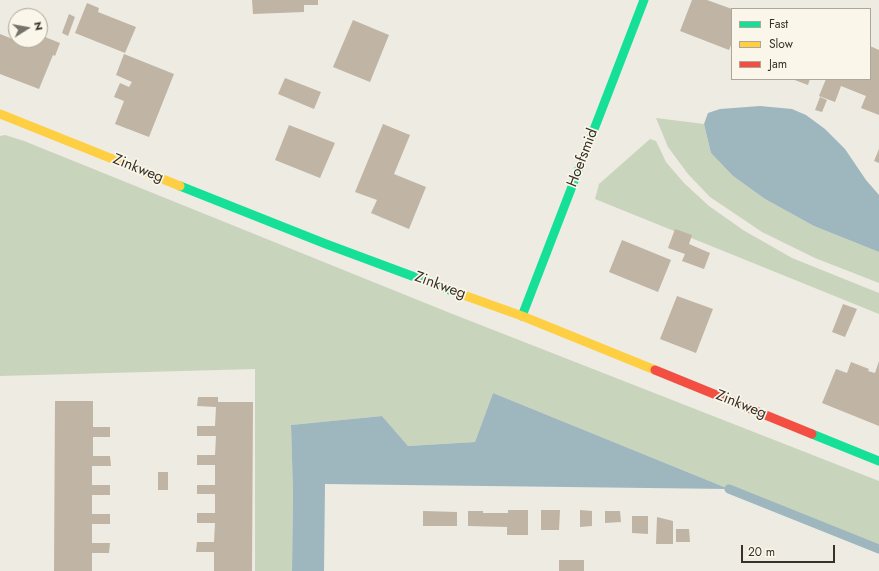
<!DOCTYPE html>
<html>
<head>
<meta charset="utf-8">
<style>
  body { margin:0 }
  #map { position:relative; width:879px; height:571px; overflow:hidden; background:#edebe2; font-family:Jost,sans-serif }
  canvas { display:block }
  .legend { position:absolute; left:731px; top:8px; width:140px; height:72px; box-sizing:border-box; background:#faf6e9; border:1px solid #aca79c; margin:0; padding:5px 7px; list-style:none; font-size:12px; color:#373129 }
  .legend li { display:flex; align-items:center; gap:8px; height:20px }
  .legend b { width:20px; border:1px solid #aca79c }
  .north { position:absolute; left:8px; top:8px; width:40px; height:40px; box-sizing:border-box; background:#faf6e9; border:1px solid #aca79c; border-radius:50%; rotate:79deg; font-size:11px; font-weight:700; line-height:16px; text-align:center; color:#373129 }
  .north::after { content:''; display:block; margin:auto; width:14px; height:18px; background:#77726a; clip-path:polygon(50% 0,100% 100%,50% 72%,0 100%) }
  .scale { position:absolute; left:741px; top:545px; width:94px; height:18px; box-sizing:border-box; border:2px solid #373129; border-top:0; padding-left:5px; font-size:12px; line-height:14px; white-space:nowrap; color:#373129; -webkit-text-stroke:3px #faf6e9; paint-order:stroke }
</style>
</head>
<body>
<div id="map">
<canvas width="879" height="571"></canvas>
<ul class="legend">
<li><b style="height:5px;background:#16e098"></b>Fast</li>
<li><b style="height:5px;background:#ffcf43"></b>Slow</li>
<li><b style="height:5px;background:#f24e42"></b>Jam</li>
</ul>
<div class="north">N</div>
<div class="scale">20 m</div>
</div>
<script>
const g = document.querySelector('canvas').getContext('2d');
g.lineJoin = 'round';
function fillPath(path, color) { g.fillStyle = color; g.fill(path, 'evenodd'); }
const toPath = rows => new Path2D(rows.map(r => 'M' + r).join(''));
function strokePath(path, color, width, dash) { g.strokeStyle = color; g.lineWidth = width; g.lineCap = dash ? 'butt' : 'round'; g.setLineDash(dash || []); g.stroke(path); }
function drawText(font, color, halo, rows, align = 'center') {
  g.font = font + ' Jost,sans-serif'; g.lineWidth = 3.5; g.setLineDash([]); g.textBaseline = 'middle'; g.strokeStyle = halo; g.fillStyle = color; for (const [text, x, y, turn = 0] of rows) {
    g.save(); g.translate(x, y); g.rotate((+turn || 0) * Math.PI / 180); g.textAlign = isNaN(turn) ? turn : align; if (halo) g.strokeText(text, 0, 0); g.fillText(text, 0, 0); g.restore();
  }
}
const green = toPath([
  [656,118,704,124,711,153,733,176,765,199,814,226,879,252,879,283,815,258,762,232,710,197,688,174,668,147],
  [5,135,24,141,450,313,879,481,879,550,493,393,475,442,408,446,382,416,291,425,293,493,292,571,255,571,255,369,0,376,0,136],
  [650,139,656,141,666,162,684,183,709,206,743,230,792,258,879,293,879,314,595,199,599,184]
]);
const water = toPath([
  [760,106,792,109,806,115,825,129,845,149,866,180,879,195,879,252,814,226,765,199,733,176,711,153,704,124,708,113,720,109],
  [493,393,729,489,325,484,324,571,292,571,293,493,291,425,382,416,408,446,475,442]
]);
const stream = toPath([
  [729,489,879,549]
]);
const building = toPath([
  [252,0,318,0,318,5,304,5,304,12,253,14],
  [692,0,707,0,732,9,732,43,729,50,680,31],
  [87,3,99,8,98,12,136,27,125,53,75,33],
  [69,14,75,17,68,36,62,33],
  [353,20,389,35,370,82,333,67],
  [0,34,25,44,27,40,40,40,40,35,60,43,55,56,53,55,39,89,0,74],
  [870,46,879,50,879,115,861,108,866,96,841,86,835,102,819,96,826,79,870,79],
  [124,54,174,74,149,137,115,124,124,101,114,97,120,83,129,87,132,82,116,75],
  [285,78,321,92,314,109,278,94],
  [792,79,810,79,808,85],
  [820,97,827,100,822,112,815,110],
  [383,124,410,135,394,174,426,187,409,229,371,213,377,200,355,192],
  [289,125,335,143,320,178,275,160],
  [879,149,879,163,874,161],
  [675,229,692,235,689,244,710,253,704,269,682,261,685,254,668,248],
  [622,240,671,260,658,292,609,272],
  [677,296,713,309,696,353,660,339],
  [843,304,857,309,845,337,832,332],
  [879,361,879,426,822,403,836,369,847,373,851,362,869,369,868,371,875,373],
  [198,397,218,397,218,402,253,402,252,571,214,571,214,552,196,552,197,542,214,542,215,523,197,523,197,513,215,513,215,494,197,494,197,485,215,485,215,465,197,465,197,455,215,455,216,436,197,436,197,426,215,426,216,407,197,406],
  [55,401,93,401,93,427,110,427,110,437,93,437,93,456,110,456,111,466,92,466,92,485,110,485,110,495,92,495,92,514,110,514,110,524,92,524,92,543,110,543,109,553,92,553,92,571,54,571],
  [158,472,168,472,168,490,158,490],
  [508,510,528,510,528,535,507,535,507,527,468,526,468,511,483,511,483,513,508,513],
  [541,510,560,510,559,530,541,530],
  [580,510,592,511,592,526,580,527],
  [423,511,457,512,457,526,423,526],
  [605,511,620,511,621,522,605,523],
  [632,516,648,516,648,534,632,533],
  [657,517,673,521,673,544,656,544],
  [676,529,689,529,690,542,676,542],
  [559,560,584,560,584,571,559,571]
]);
const fast = toPath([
  [180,186,326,244,455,292],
  [522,316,644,0],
  [812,434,879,461]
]);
const slow = toPath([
  [0,114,180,186],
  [455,292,522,316,655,370]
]);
const jam = toPath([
  [655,370,812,434]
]);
const streetNames = [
  ["Hoefsmid",583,158,-69],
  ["Zinkweg",138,169,22],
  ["Zinkweg",440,286,20],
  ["Zinkweg",741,405,22]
];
fillPath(green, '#c9d4bc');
fillPath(water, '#9eb6be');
strokePath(stream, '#9eb6be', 9);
fillPath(building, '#c0b4a4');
strokePath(fast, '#16e098', 9);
strokePath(slow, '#ffcf43', 9);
strokePath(jam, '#f24e42', 9);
drawText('15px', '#373129', '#faf6e9', streetNames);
</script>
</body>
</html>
